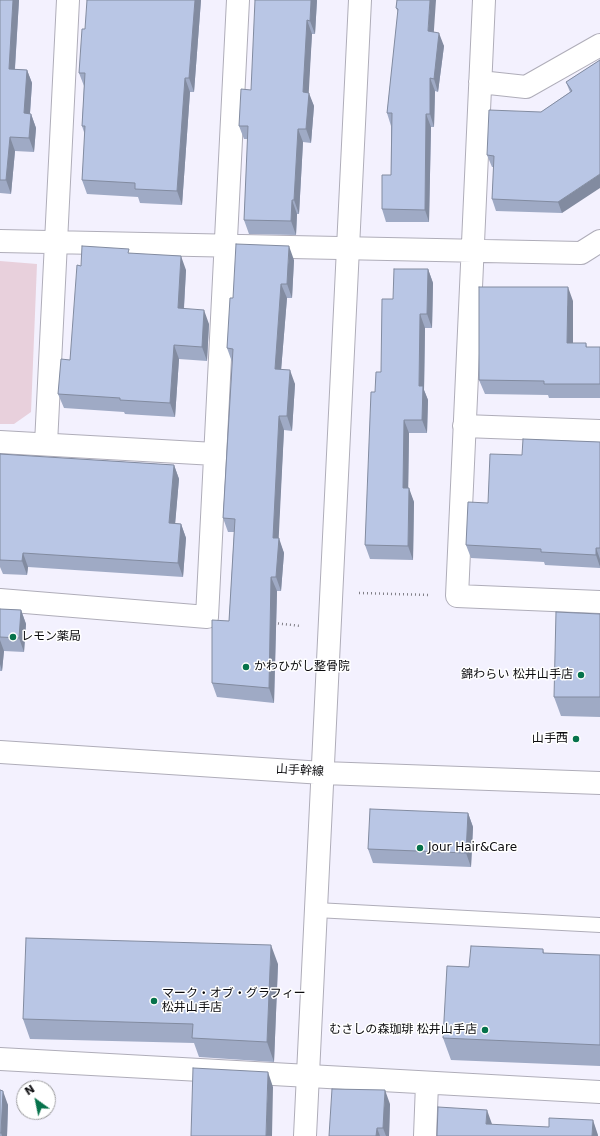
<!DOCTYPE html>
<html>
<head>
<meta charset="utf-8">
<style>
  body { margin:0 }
  #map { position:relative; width:600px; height:1136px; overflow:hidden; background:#f3f1fe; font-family:"DejaVu Sans",sans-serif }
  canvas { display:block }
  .north { position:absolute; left:16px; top:1080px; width:40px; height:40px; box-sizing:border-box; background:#fff; border:1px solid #9d9d9f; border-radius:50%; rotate:327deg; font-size:11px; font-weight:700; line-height:16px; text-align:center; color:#0b0b0e }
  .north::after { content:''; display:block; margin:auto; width:14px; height:18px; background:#06724b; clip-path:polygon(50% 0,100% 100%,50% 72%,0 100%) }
</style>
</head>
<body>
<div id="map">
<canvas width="600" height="1136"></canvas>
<div class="north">N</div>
</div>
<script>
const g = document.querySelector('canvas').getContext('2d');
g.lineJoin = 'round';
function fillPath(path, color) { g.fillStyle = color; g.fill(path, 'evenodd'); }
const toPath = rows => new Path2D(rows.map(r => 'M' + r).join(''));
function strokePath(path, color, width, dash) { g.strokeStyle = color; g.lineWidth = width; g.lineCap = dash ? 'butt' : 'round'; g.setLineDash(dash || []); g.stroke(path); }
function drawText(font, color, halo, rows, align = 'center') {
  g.font = font + ' "DejaVu Sans","Noto Sans JP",sans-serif'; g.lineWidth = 3; g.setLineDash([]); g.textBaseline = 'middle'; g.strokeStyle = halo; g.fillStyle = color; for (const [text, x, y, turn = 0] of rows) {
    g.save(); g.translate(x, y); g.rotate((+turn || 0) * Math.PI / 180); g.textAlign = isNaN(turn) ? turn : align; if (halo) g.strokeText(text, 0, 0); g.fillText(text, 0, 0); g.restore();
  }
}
const green = toPath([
  [0,261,37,264,31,412,14,424,0,424]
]);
const path = toPath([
  [359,593,430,595],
  [274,623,301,626]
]);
const lane = toPath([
  [316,910,600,925]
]);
const street = toPath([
  [484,0,457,596,600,602],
  [480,82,526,87,600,45],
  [0,241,581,253,600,241],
  [464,426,600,431],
  [0,442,215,454],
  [46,444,68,0],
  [0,600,207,617,238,0],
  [0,1059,600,1092],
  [425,1136,427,1084]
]);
const secondary = toPath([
  [0,752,323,773,600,783],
  [305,1136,360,0]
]);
const wall = toPath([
  [0,0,19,0,15,69,27,70,32,83,30,114,31,114,36,128,34,152,15,151,11,194,0,193],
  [201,0,194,92,190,92,182,205,140,203,138,197,87,194,82,180,85,135,82,126,84,86,79,73,85,29],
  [317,0,315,34,312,34,308,93,314,106,311,143,303,142,299,214,297,214,296,235,249,234,244,220,248,139,244,139,239,126,251,90],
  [397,0,434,32,444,46,438,92,435,91,434,127,431,127,429,222,386,222,382,209,391,175,391,126,387,113,398,12,396,8],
  [600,60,562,213,496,211,492,199,494,167,492,167,487,155,541,112,570,92,566,82],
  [130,253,186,270,184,309,209,324,207,361,179,359,175,417,125,414,124,412,64,408,58,394,70,360,81,266],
  [294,260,292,298,287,298,281,370,295,384,292,431,284,430,278,538,284,553,281,591,277,591,274,703,217,697,212,683,229,621,234,532,228,532,223,518,232,362,227,348,233,298],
  [428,269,433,283,432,328,425,328,424,390,428,400,427,433,409,433,408,488,414,502,413,560,370,559,365,545,375,392,381,372,393,299],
  [573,301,573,343,586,343,587,347,600,347,600,398,549,398,548,395,485,394,479,380],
  [600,442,600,568,545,565,544,562,471,558,466,545,488,503,522,455],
  [0,454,174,465,179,479,175,523,181,524,186,538,183,577,28,567,27,575,3,574,0,567],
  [0,609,21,610,26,624,24,652,4,651,2,671,0,671],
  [600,614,600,717,561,716,554,697],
  [468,813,473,827,471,867,373,863,368,849],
  [543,949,544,953,600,955,600,1066,451,1060,443,1038],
  [278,964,274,1062,199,1057,194,1043,30,1039,23,1019],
  [0,1090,8,1105,7,1136,0,1136],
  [390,1104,389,1136,329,1136]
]);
const shadedWall = toPath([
  [13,0,19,0,14,82,9,69],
  [195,0,201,0,194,92,189,78],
  [311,0,317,0,315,34,310,21],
  [430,0,436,0,433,44,428,31],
  [307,20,312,34,308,106,303,92],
  [439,33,444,46,438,92,434,79],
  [27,70,32,83,29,127,24,113],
  [185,78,190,92,182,205,177,191],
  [430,78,435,91,434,127,430,114],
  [309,93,314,106,311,143,306,129],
  [31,114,36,128,34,152,29,138],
  [426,114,431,127,429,222,425,210],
  [298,129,303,142,299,214,294,200],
  [10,137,15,151,11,194,6,180],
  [600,174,600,188,562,213,558,202],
  [292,200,297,214,296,235,291,221],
  [289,246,294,260,292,298,287,284],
  [181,256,186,270,183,322,178,308],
  [428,269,433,283,432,328,427,314],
  [281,284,287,298,280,383,275,369],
  [568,287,573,301,573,357,567,343],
  [204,310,209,324,207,361,202,347],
  [420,314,425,328,424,390,428,400,427,433,422,420,419,386],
  [174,345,179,359,175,417,170,403],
  [290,370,295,384,292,431,287,416],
  [279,416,284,430,278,552,273,538],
  [404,420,409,433,408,502,403,488],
  [174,465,179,479,174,537,169,523],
  [409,488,414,502,413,560,408,546],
  [181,524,186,538,183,577,178,563],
  [279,538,284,553,281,591,276,577],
  [596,548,600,559,600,567,596,555],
  [23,553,28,567,27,575,22,561],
  [271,577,277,591,274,703,269,688],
  [21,610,26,624,24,652,19,638],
  [0,640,4,651,2,671,0,664],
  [468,813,473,827,471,867,466,853],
  [271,945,278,964,274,1062,267,1042],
  [268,1072,273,1087,272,1136,266,1136],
  [385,1090,390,1104,389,1136,386,1136,383,1128],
  [3,1091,8,1105,7,1136,2,1136,1,1133],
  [487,1110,492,1124,486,1124],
  [593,1120,598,1135,598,1136,592,1136],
  [377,1128,380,1136,376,1136]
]);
const building = toPath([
  [0,0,13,0,9,69,27,70,24,113,31,114,29,138,10,137,6,180,0,180,0,0],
  [87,0,195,0,189,78,185,78,177,191,135,189,135,183,82,180,85,126,82,126,85,73,79,73,82,29,85,29,87,0],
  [255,0,311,0,310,21,307,20,303,92,309,93,306,129,298,129,294,200,292,200,291,221,244,220,248,126,239,126,241,89,251,90,255,0],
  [397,0,430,0,428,31,439,33,434,79,430,78,430,114,426,114,425,210,382,209,382,175,391,175,392,113,387,113,398,9,396,8,397,0],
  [600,60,600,174,558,202,492,199,494,156,487,155,489,110,541,112,572,91,566,82,600,60],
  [236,244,289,246,287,284,281,284,275,369,290,370,287,416,279,416,273,538,279,538,276,577,271,577,269,688,212,683,212,620,229,621,235,519,223,518,233,349,227,348,230,298,233,298,236,244],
  [82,246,129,249,128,253,181,256,178,308,204,310,202,347,174,345,170,403,120,400,120,398,58,394,61,359,70,360,77,265,81,266,82,246],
  [394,269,428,269,427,314,420,314,419,386,423,386,422,420,404,420,403,488,409,488,408,546,365,545,371,392,375,392,376,372,381,372,382,299,393,299,394,269],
  [479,287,568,287,567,343,586,343,586,347,600,347,600,384,544,384,544,381,479,380,479,287],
  [523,439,600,442,600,548,596,548,596,555,541,552,541,549,466,545,468,502,488,503,490,454,522,455,523,439],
  [0,454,174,465,169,523,181,524,178,563,23,553,22,561,0,560,0,454],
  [0,609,21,610,19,638,0,637,0,609],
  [556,612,600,614,600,697,554,697,556,612],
  [370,809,468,813,466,853,368,849,370,809],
  [26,938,271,945,267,1042,192,1038,193,1024,23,1019,26,938],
  [471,946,543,949,543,953,600,955,600,1045,443,1038,447,966,469,967,471,946],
  [193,1068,268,1072,266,1136,191,1136,193,1068],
  [332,1089,385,1090,383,1128,377,1128,376,1136,329,1136,332,1089],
  [0,1090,3,1091,1,1133,0,1133,0,1090],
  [438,1107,487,1110,486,1124,549,1127,549,1118,593,1120,592,1136,596,1136,437,1136,438,1107]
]);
const markers = [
  [13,637,4,"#06724b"],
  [246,667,4,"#06724b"],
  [581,675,4,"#06724b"],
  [576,739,4,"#06724b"],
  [420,848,4,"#06724b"],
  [154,1001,4,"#06724b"],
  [485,1030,4,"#06724b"]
];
const poiNames = [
  ["レモン薬局",21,637],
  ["かわひがし整骨院",254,667],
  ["錦わらい 松井山手店",573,675,"right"],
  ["山手西",568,739,"right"],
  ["Jour Hair&Care",428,848],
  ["マーク・オブ・グラフィー",162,994],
  ["松井山手店",162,1008],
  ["むさしの森珈琲 松井山手店",477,1030,"right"]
];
const streetNames = [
  ["山手幹線",300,771,3]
];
fillPath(green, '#e8d0dc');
strokePath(lane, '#afadb9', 16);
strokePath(street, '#afadb9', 24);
strokePath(secondary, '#afadb9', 24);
strokePath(path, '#807f87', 2.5, [1, 3]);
strokePath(lane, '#fff', 14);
strokePath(street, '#fff', 22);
strokePath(secondary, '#fff', 22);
fillPath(wall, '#9faac5');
fillPath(shadedWall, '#828ba0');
fillPath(building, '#b9c6e5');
strokePath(building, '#828ba0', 1);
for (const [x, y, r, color] of markers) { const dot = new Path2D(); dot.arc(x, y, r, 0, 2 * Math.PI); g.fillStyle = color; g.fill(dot); strokePath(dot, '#fff', 1.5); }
drawText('12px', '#0b0b0e', '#fff', poiNames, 'left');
drawText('12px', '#0b0b0e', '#fff', streetNames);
</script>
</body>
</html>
